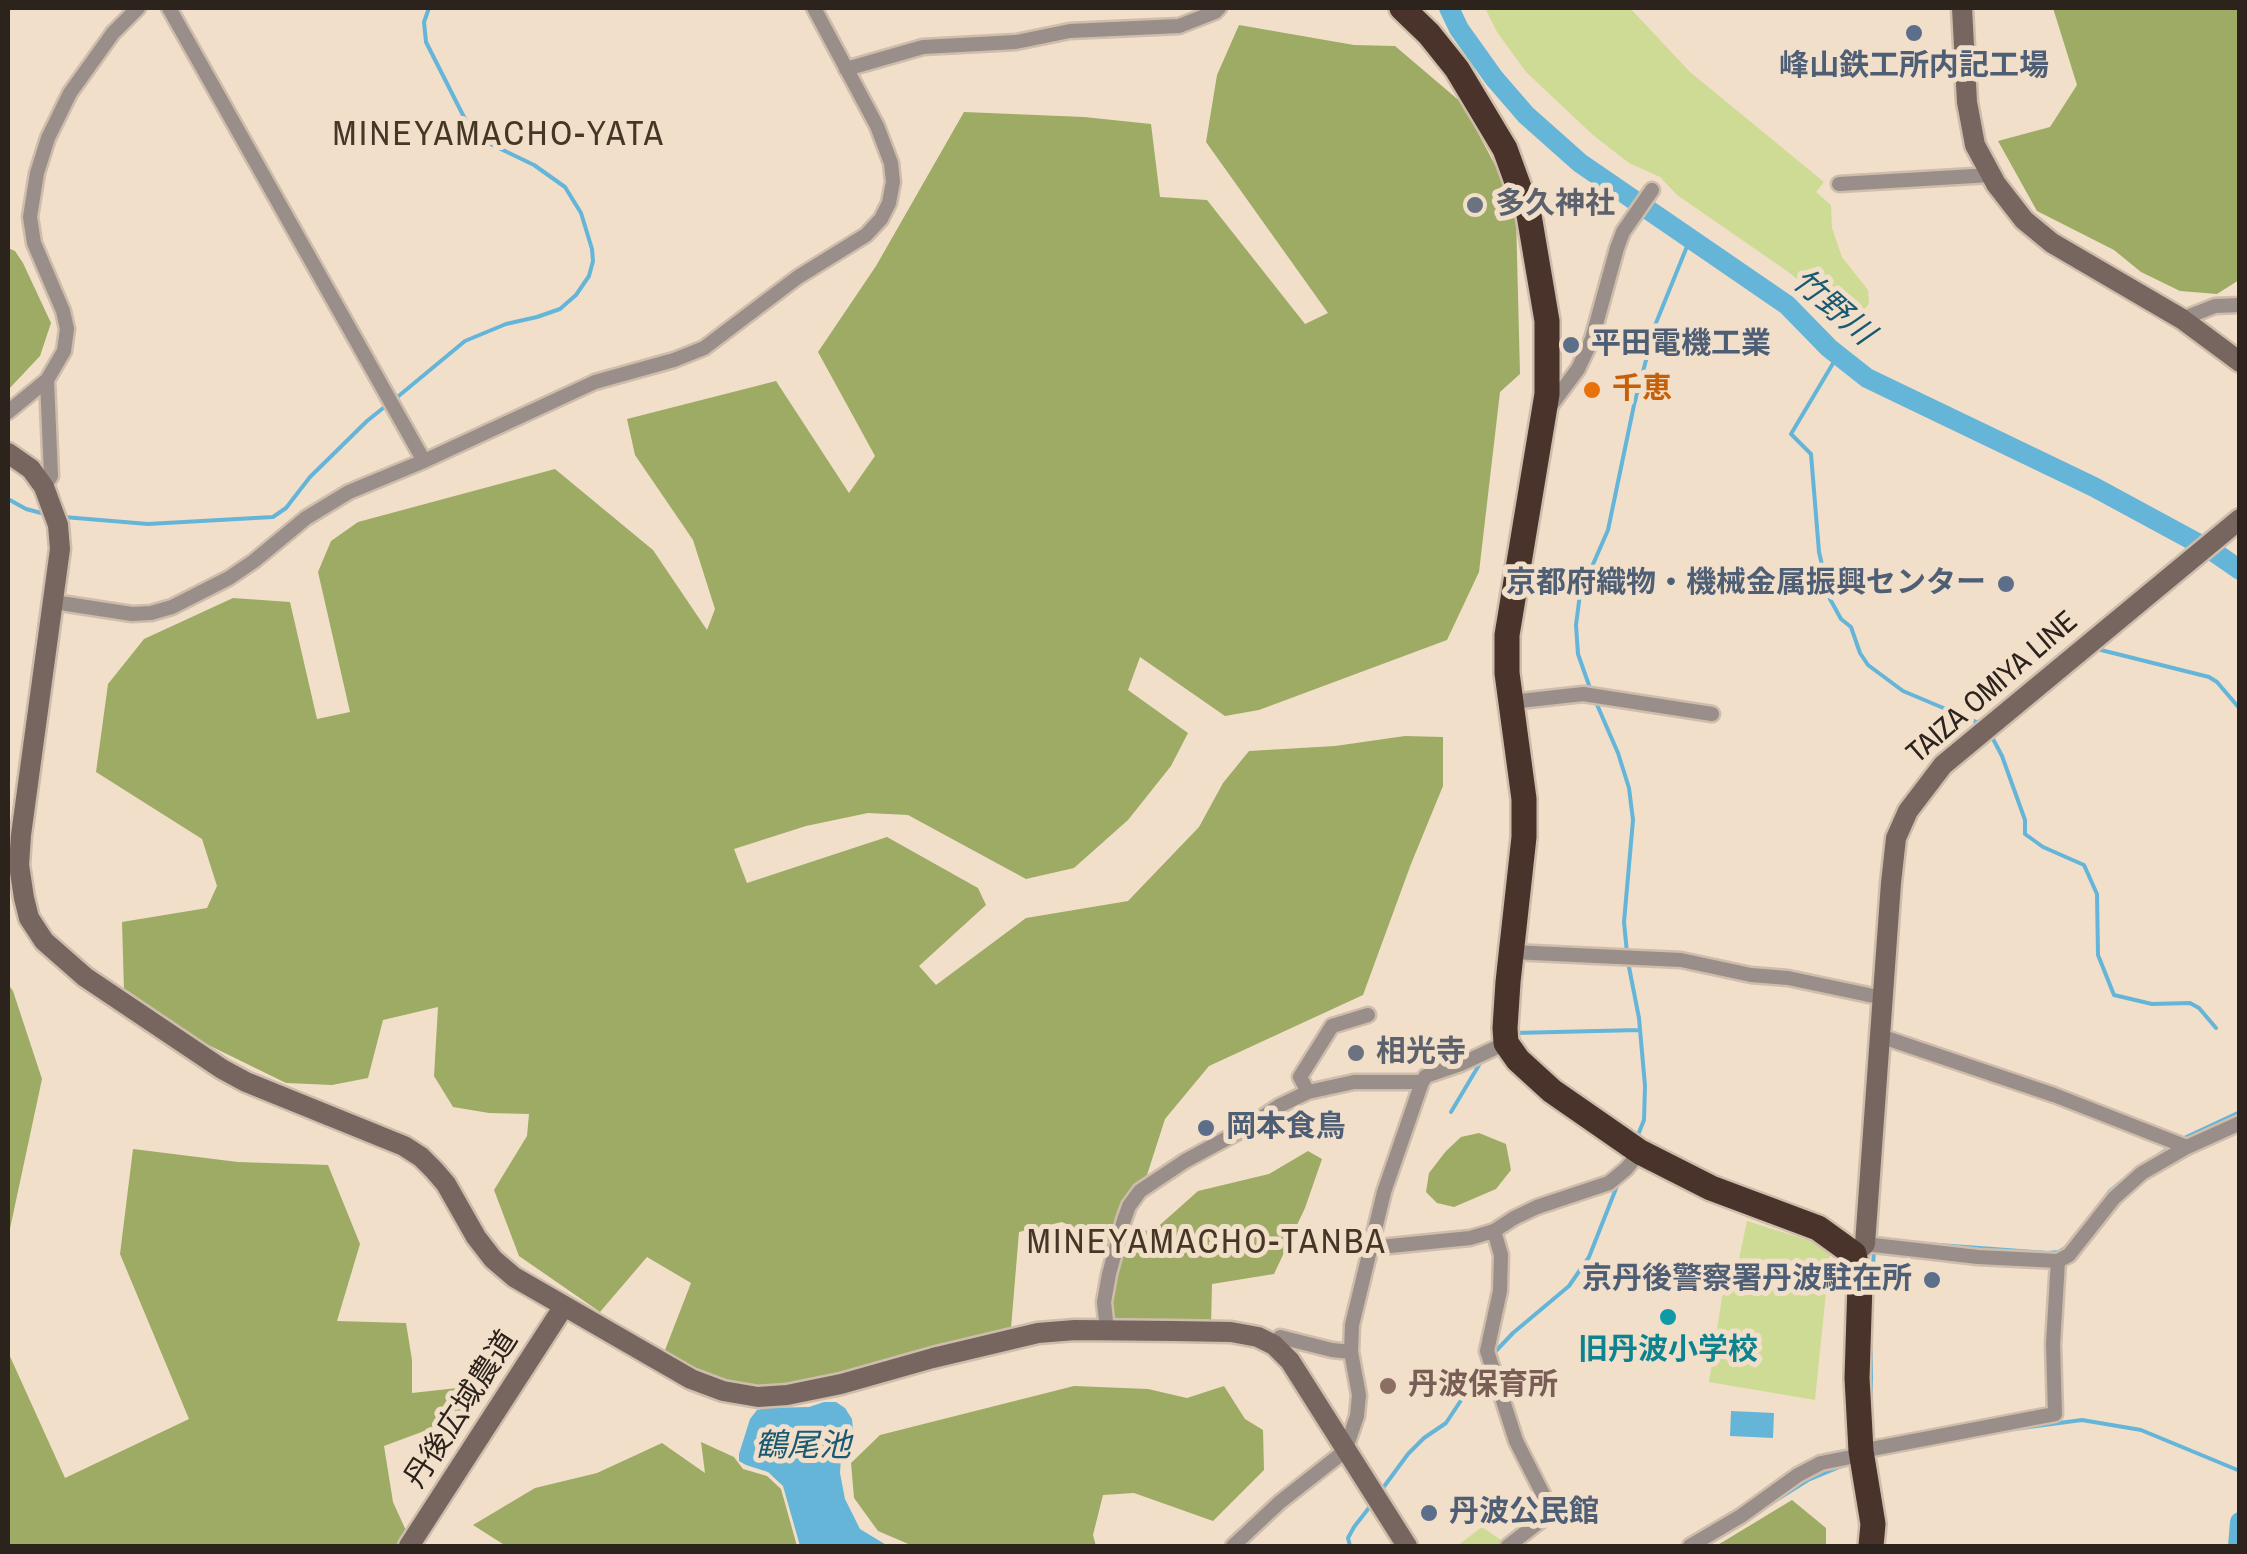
<!DOCTYPE html>
<html>
<head>
<meta charset="utf-8">
<style>
  body { margin:0 }
  #map { position:relative; width:2247px; height:1554px; overflow:hidden; background:#f2dfca; font-family:"Archivo Narrow",sans-serif }
  canvas { display:block }
  .frame { position:absolute; inset:0; border:10px solid #2b231c; pointer-events:none }
</style>
</head>
<body>
<div id="map">
<canvas width="2247" height="1554"></canvas>
<div class="frame"></div>
</div>
<script>
const g = document.querySelector('canvas').getContext('2d');
g.lineJoin = 'round';
function fillPath(path, color) { g.fillStyle = color; g.fill(path, 'evenodd'); }
const toPath = rows => new Path2D(rows.map(r => 'M' + r).join(''));
function strokePath(path, color, width, dash) { g.strokeStyle = color; g.lineWidth = width; g.lineCap = dash ? 'butt' : 'round'; g.setLineDash(dash || []); g.stroke(path); }
function drawText(font, color, halo, rows, align = 'center') {
  g.font = font + ' "Archivo Narrow","Noto Sans JP",sans-serif'; g.lineWidth = 10; g.setLineDash([]); g.textBaseline = 'middle'; g.strokeStyle = halo; g.fillStyle = color; for (const [text, x, y, turn = 0] of rows) {
    g.save(); g.translate(x, y); g.rotate((+turn || 0) * Math.PI / 180); g.textAlign = isNaN(turn) ? turn : align; if (halo) g.strokeText(text, 0, 0); g.fillText(text, 0, 0); g.restore();
  }
}
const green = toPath([
  [1485,8,1630,8,1690,72,1824,182,1816,192,1831,205,1832,228,1842,257,1868,290,1869,303,1849,334,1817,295,1787,271,1677,195,1660,177,1629,163,1593,135,1526,72,1497,32],
  [1747,1221,1811,1241,1830,1253,1815,1400,1709,1382,1722,1297,1736,1273],
  [1482,1527,1504,1542,1499,1546,1457,1546]
]);
const forest = toPath([
  [2053,8,2239,8,2239,280,2217,294,2180,291,2141,272,2114,250,2037,211,1998,141,2050,127,2077,85],
  [1239,25,1354,45,1395,46,1462,103,1502,178,1516,216,1520,374,1500,392,1479,572,1447,640,1259,710,1225,716,1140,657,1128,690,1188,733,1171,766,1128,820,1074,868,1026,879,908,815,868,813,806,826,734,849,747,883,887,837,978,888,986,905,919,966,936,985,1026,918,1128,901,1199,827,1223,783,1249,751,1335,746,1405,736,1443,737,1443,786,1411,864,1363,995,1209,1066,1165,1119,1147,1175,1125,1205,1108,1261,1103,1257,1100,1239,1062,1222,1019,1232,1011,1328,853,1375,760,1390,725,1384,692,1372,665,1350,691,1283,647,1257,600,1312,519,1256,494,1190,527,1136,529,1114,489,1113,453,1107,434,1076,438,1007,383,1020,368,1078,332,1085,286,1083,194,1038,124,991,122,922,207,908,217,886,202,839,96,772,108,684,144,639,233,598,290,602,317,719,350,712,318,572,331,541,358,522,555,469,653,550,707,630,715,609,693,540,635,455,627,419,776,381,849,493,875,456,818,352,876,266,964,112,1084,117,1151,124,1160,197,1207,200,1305,324,1328,313,1206,142,1217,75],
  [8,248,15,251,23,263,51,323,40,356,8,390],
  [8,984,13,991,42,1079,8,1238],
  [1479,1133,1506,1144,1511,1170,1496,1189,1454,1207,1437,1203,1426,1192,1429,1173,1446,1151,1461,1137],
  [133,1149,238,1162,328,1165,360,1244,337,1321,406,1323,412,1360,412,1393,475,1386,470,1414,384,1446,393,1502,413,1546,8,1546,8,1352,65,1478,189,1419,120,1254],
  [1308,1151,1322,1159,1305,1208,1274,1274,1212,1284,1211,1328,1111,1321,1107,1303,1128,1226,1152,1232,1198,1191,1269,1174],
  [1074,1386,1148,1389,1187,1398,1224,1386,1245,1419,1263,1430,1264,1470,1213,1521,1134,1493,1103,1495,1093,1535,1096,1546,913,1546,878,1531,854,1498,851,1463,880,1435],
  [701,1442,734,1457,743,1469,767,1476,781,1489,797,1546,506,1546,473,1525,535,1488,597,1473,662,1443,705,1473],
  [1792,1500,1826,1528,1826,1546,1716,1546]
]);
const water = toPath([
  [824,1402,836,1402,845,1408,852,1419,854,1441,849,1451,841,1457,840,1473,845,1499,860,1529,888,1546,800,1546,783,1486,768,1472,746,1465,739,1461,739,1454,750,1419,757,1410,765,1408,809,1407],
  [1731,1411,1774,1413,1773,1438,1730,1436]
]);
const stream = toPath([
  [1838,355,1791,434,1811,454,1819,552,1830,599,1841,619,1851,627,1860,653,1868,665,1903,691,1979,723],
  [395,399,465,341,506,324,537,317,560,309,576,295,589,276,593,261,592,249,581,213,565,187,534,165,480,139,468,125,426,42,424,22,429,8],
  [8,499,26,509,45,514],
  [64,517,148,524,273,517,286,508,310,477,367,421,387,405],
  [2097,649,2209,677,2217,682,2240,709],
  [1591,691,1578,654,1576,625,1580,594,1608,530,1634,405,1656,323,1690,239],
  [1595,700,1618,753,1629,788,1633,820,1624,922,1627,953],
  [1992,737,2002,756,2025,820,2025,834,2043,847,2084,865,2097,894,2098,955,2114,995,2152,1004,2190,1003,2199,1008,2216,1028],
  [1628,962,1639,1018,1645,1086,1644,1120,1636,1140],
  [1514,1033,1639,1030],
  [1451,1112,1482,1060],
  [2180,1140,2240,1112],
  [2156,1157,2173,1145],
  [2097,1209,2110,1191,2132,1173],
  [1912,1243,2047,1253,2059,1252,2070,1245],
  [1872,1280,1874,1251],
  [1871,1335,1871,1410],
  [1493,1354,1513,1333,1569,1286,1589,1257,1617,1186],
  [2014,1429,2082,1420,2141,1430,2240,1471],
  [1380,1492,1408,1454,1424,1438,1446,1423,1487,1361],
  [1765,1507,1808,1480,1849,1463],
  [1350,1546,1348,1538,1354,1527,1372,1504]
]);
const river = toPath([
  [1449,8,1459,29,1494,78,1526,115,1580,163,1787,305,1829,348,1867,378,2094,487,2214,552,2240,570],
  [2238,1546,2240,1522]
]);
const street = toPath([
  [169,8,424,461],
  [846,69,923,47,1016,42,1070,31,1179,26,1215,12,1219,8],
  [1839,184,1991,175],
  [2182,319,2215,306,2240,305],
  [1549,408,1578,369,1592,339,1617,248,1623,232,1652,190],
  [8,412,47,380,64,351,67,329,63,311,34,243,30,217,37,173,48,138,70,93,113,33,138,8],
  [44,487,51,476,47,380],
  [54,602,132,614,151,613,172,607,229,578,254,561,306,518,349,492,424,461,595,382,674,360,704,348,798,277,866,235,881,219,889,203,893,182,891,163,877,126,814,8],
  [1511,702,1583,694,1712,714],
  [1512,952,1681,960,1751,975,1788,978,1883,998],
  [1880,1036,2054,1095,2187,1147],
  [1308,1092,1300,1077,1332,1026,1368,1015],
  [1494,1231,1501,1255,1500,1291,1487,1351,1516,1441,1552,1512,1508,1546],
  [1865,1244,1978,1257,2058,1261,2069,1255,2114,1198,2142,1173,2187,1147,2240,1123],
  [1370,1248,1470,1238,1494,1231,1514,1218,1537,1207,1609,1183,1626,1169,1640,1152],
  [1107,1331,1104,1302,1109,1274,1124,1220,1129,1206,1140,1191,1185,1161,1246,1128,1279,1106,1308,1092,1354,1082,1422,1082,1426,1076,1461,1064,1506,1043],
  [1274,1345,1280,1337,1332,1350,1351,1352],
  [1861,1451,2055,1414,2053,1344,2058,1261],
  [1233,1546,1280,1502,1345,1451,1357,1416,1359,1395,1351,1352,1352,1325,1384,1192,1422,1082],
  [1690,1546,1741,1516,1798,1475,1821,1463,1861,1455]
]);
const secondary = toPath([
  [1962,8,1967,102,1975,145,1996,184,2024,220,2052,243,2182,319,2240,362],
  [8,453,31,469,44,487,58,525,60,549,21,835,19,865,24,898,29,918,44,941,85,977,222,1069,246,1082,404,1146,421,1157,434,1170,446,1184,476,1237,493,1259,514,1277,691,1379,723,1391,758,1397,787,1395,841,1384,933,1358,1038,1333,1075,1330,1174,1331,1231,1332,1258,1337,1274,1345,1290,1361,1407,1546],
  [1854,1254,1865,1244,1891,883,1896,838,1908,811,1943,765,2240,519],
  [409,1546,564,1306]
]);
const highway = toPath([
  [1402,8,1429,34,1457,69,1505,149,1529,215,1547,321,1547,394,1507,635,1507,673,1524,799,1524,837,1508,982,1505,1028,1506,1043,1518,1060,1552,1091,1640,1152,1711,1188,1818,1228,1854,1254,1860,1283,1857,1378,1861,1451,1873,1524,1871,1546]
]);
const markers = [
  [1914,33,10,"#5c6f8a"],
  [1475,205,10,"#6b7280"],
  [1571,345,10,"#5c6f8a"],
  [1592,390,10,"#e8710a"],
  [2006,584,10,"#5c6f8a"],
  [1356,1053,10,"#6b7280"],
  [1206,1128,10,"#5c6f8a"],
  [1932,1280,10,"#5c6f8a"],
  [1668,1317,10,"#0f9aa8"],
  [1388,1386,10,"#8d6e63"],
  [1429,1513,10,"#5c6f8a"]
];
const serviceNames = [
  ["峰山鉄工所内記工場",1914,67,"center"],
  ["平田電機工業",1591,345],
  ["京都府織物・機械金属振興センター",1986,584,"right"],
  ["岡本食鳥",1226,1128],
  ["京丹後警察署丹波駐在所",1912,1280,"right"],
  ["丹波公民館",1449,1513]
];
const worshipNames = [
  ["多久神社",1495,205],
  ["相光寺",1376,1053]
];
const foodNames = [
  ["千恵",1612,390]
];
const streetNames = [
  ["TAIZA OMIYA LINE",1993,688,-41],
  ["丹後広域農道",462,1410,-57]
];
const cultureNames = [
  ["旧丹波小学校",1668,1351]
];
const educationNames = [
  ["丹波保育所",1408,1386]
];
const waterNames = [
  ["竹野川",1832,308,41],
  ["鶴尾池",803,1447]
];
const quarterNames = [
  ["MINEYAMACHO-YATA",499,136],
  ["MINEYAMACHO-TANBA",1207,1244]
];
fillPath(green, '#cddb95');
fillPath(forest, '#9eab65');
fillPath(water, '#65b5d9');
strokePath(stream, '#65b5d9', 4);
strokePath(river, '#65b5d9', 20);
strokePath(street, '#cebdab', 19);
strokePath(secondary, '#cebdab', 25);
strokePath(highway, '#cebdab', 30);
strokePath(street, '#9a8e8a', 14);
strokePath(secondary, '#776660', 20);
strokePath(highway, '#49332a', 25);
for (const [x, y, r, color] of markers) { const dot = new Path2D(); dot.arc(x, y, r, 0, 2 * Math.PI); g.fillStyle = color; g.fill(dot); strokePath(dot, '#f2dfca', 4); }
drawText('bold 30px', '#4e5e75', '#f2dfca', serviceNames, 'left');
drawText('bold 30px', '#5b616d', '#f2dfca', worshipNames, 'left');
drawText('bold 30px', '#c56008', '#f2dfca', foodNames, 'left');
drawText('30px', '#2b231c', '#f2dfca', streetNames);
drawText('bold 30px', '#0d838f', '#f2dfca', cultureNames);
drawText('bold 30px', '#785e54', '#f2dfca', educationNames, 'left');
drawText('italic 32px', '#1a5972', '#f2dfca', waterNames);
g.letterSpacing = '2.5px';
drawText('35px', '#453625', '#f2dfca', quarterNames);
g.letterSpacing = '0px';
</script>
</body>
</html>
